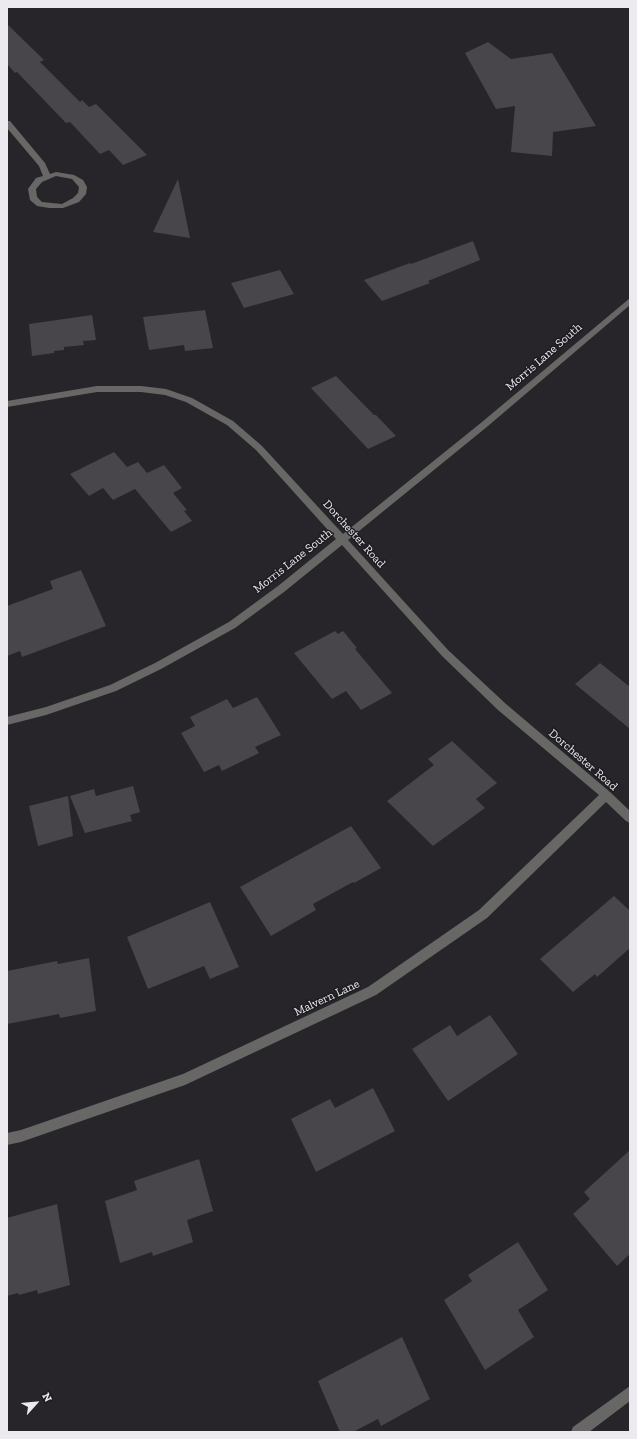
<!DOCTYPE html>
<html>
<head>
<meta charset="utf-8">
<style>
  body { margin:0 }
  #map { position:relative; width:637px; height:1439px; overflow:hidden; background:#27252a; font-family:"Zilla Slab",serif }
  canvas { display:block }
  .frame { position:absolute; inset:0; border:8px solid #eceaee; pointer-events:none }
  .north { position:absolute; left:16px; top:1383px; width:40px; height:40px; -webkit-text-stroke:3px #1e1b21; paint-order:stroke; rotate:63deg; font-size:11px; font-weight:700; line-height:16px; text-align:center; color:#eceaee }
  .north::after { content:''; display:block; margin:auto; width:14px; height:18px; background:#eceaee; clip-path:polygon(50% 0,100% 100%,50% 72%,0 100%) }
</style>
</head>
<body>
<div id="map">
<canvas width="637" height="1439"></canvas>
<div class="frame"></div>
<div class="north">N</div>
</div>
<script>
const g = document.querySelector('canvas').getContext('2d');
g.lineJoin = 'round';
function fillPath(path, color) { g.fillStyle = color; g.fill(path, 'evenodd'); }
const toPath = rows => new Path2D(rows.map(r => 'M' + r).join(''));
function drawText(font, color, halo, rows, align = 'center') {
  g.font = font + ' "Zilla Slab",serif'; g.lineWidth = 3; g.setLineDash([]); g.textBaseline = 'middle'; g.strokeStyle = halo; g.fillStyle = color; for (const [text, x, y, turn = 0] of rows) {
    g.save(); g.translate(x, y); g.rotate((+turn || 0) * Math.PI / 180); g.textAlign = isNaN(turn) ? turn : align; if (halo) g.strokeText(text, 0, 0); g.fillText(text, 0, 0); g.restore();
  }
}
const building = toPath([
  [7,24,44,60,40,62,80,102,82,100,89,107,96,104,147,155,123,165,109,150,100,154,70,122,66,123,17,72,15,73,7,64],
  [488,42,511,59,552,53,596,126,553,132,552,156,511,152,515,106,496,109,465,53],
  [178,179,190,238,153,232],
  [473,241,480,260,428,281,430,283,382,301,364,280,410,263,411,264],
  [280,270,294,294,244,308,231,283],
  [205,310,213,348,185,351,184,345,149,350,143,317],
  [92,315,96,340,83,341,84,345,64,347,64,350,54,351,54,353,32,356,29,324],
  [336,376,374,415,376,415,396,436,368,449,311,388],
  [114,452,127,467,138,462,147,473,164,465,182,488,173,493,187,510,184,511,192,521,171,532,135,489,113,500,103,488,89,496,70,474],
  [81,570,106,626,22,657,20,651,7,656,7,606,53,589,50,581],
  [335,631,338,634,343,631,357,648,355,649,392,693,361,710,346,691,332,699,294,653],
  [600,663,630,687,630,729,575,684],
  [257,697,281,735,255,747,259,753,222,771,219,765,204,772,181,733,195,726,190,717,227,699,233,708],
  [452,741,497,783,476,799,485,808,433,846,387,801,434,765,428,759],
  [133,786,140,812,130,815,132,821,85,833,70,796,94,789,96,796],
  [68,796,73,836,38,846,29,806],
  [351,826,381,868,354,883,353,882,313,904,316,910,271,936,240,887],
  [614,896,630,911,630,948,597,977,595,974,573,992,540,959],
  [210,902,239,967,210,979,204,966,148,989,127,937],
  [89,958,96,1011,60,1018,59,1014,7,1024,7,971,57,961,58,964],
  [490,1015,518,1054,448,1101,412,1049,450,1025,457,1036],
  [373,1088,395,1131,316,1172,291,1119,330,1099,335,1108],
  [630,1150,630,1254,617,1266,573,1214,590,1199,584,1192],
  [199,1159,213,1211,187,1220,193,1242,153,1256,152,1252,120,1263,105,1201,137,1190,134,1181],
  [57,1204,70,1285,38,1294,37,1290,19,1295,18,1293,7,1296,7,1218],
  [518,1242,548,1290,518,1310,534,1337,485,1370,444,1300,472,1281,468,1275],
  [402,1337,430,1399,381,1426,378,1419,353,1432,340,1432,318,1381]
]);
const minor = toPath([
  [7,121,10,121,45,163,50,174,56,172,74,175,83,180,87,187,86,194,79,202,63,208,49,208,37,206,30,200,28,189,36,178,43,176,39,166,7,128,7,121],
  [56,176,72,179,79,187,78,193,73,198,62,204,42,202,37,197,36,189,42,182,56,176],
  [630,298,630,305,488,426,348,540,448,650,506,704,610,792,630,811,630,823,626,821,606,802,487,918,376,995,185,1085,21,1142,7,1145,7,1133,21,1130,183,1074,368,987,479,910,599,795,498,710,442,656,342,545,284,592,235,628,161,669,116,691,46,715,7,725,7,717,46,707,110,685,155,663,229,622,278,586,336,539,256,450,227,425,186,402,165,395,141,392,97,392,7,407,7,401,97,386,141,386,166,389,192,398,233,421,262,446,343,534,482,422,630,298],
  [630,1386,630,1401,589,1432,571,1432,573,1427,630,1386]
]);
const streetNames = [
  ["Morris Lane South",544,357,-41],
  ["Dorchester Road",354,534,48],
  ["Morris Lane South",293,561,-38],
  ["Dorchester Road",583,760,41],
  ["Malvern Lane",327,998,-25]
];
fillPath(building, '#48454b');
fillPath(minor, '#676865');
drawText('12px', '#eceaee', '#1e1b21', streetNames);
</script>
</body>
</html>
